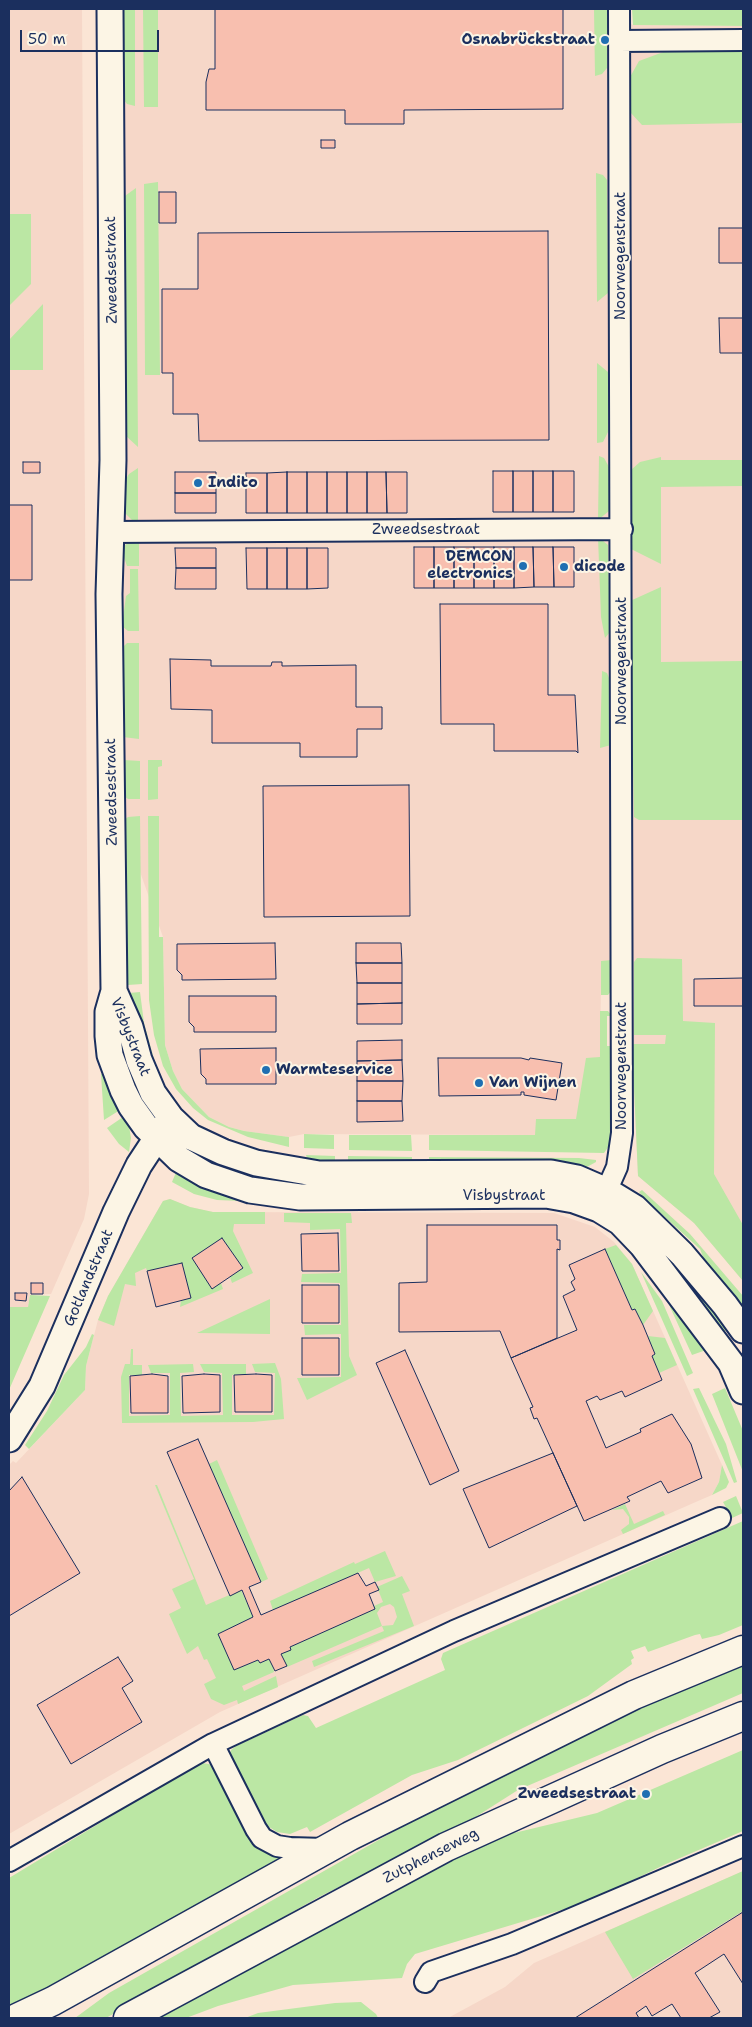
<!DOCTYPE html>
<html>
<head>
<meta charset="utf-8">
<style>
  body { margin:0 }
  #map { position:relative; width:752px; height:2027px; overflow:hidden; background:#fbe5d5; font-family:"Shantell Sans",sans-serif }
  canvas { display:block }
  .frame { position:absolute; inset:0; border:10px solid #1b2f5e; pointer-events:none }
  .scale { position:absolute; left:20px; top:30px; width:139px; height:22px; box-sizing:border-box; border:2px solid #1b2f5e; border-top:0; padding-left:6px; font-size:15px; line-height:18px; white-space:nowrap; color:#1b2f5e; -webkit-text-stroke:4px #fcf5e5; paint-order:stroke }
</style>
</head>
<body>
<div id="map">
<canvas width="752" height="2027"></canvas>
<div class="frame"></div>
<div class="scale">50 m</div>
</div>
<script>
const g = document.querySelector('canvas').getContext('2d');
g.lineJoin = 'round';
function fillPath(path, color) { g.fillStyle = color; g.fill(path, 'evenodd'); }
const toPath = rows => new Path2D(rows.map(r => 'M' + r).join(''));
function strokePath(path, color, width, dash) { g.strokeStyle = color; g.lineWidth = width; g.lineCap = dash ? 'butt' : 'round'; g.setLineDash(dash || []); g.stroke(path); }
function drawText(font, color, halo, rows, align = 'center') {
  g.font = font + ' "Shantell Sans",sans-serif'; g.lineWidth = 4; g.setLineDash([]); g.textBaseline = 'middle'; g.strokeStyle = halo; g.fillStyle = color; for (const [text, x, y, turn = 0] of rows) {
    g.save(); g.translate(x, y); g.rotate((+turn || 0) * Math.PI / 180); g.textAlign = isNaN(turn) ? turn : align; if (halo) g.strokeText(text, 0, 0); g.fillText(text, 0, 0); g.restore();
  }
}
const built = toPath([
  [9,9,82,9,89,1194,84,1219,51,1294,30,1295,28,1308,9,1349],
  [117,9,609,9,633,25,743,26,743,1281,694,1223,638,1176,632,1044,633,982,601,981,600,1057,592,1116,536,1135,304,1134,289,1137,244,1131,229,1127,209,1117,182,1089,173,1071,165,1045,163,937,119,812],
  [170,1199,190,1207,213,1212,554,1213,595,1227,614,1242,632,1264,722,1465,719,1482,712,1495,698,1501,220,1712,9,1834,9,1465,13,1461,16,1463,85,1390,86,1366,98,1320,108,1296,163,1201],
  [743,1871,743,2018,448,2018,505,1987,534,1963]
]);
const green = toPath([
  [114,9,135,9,135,106,127,104,121,96],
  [143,9,158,9,158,107,144,107],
  [594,9,607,9,607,68,602,74,595,76],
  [632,9,743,9,743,26,633,25],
  [743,50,743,123,642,125,630,112,625,86,639,61,666,51],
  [596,173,603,175,607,180,608,293,597,302],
  [158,182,160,375,145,375,144,184],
  [136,188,138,447,125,435,122,198],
  [9,214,31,214,31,284,9,306],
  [43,304,43,370,9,370,9,340],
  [597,363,608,372,608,432,603,442,597,443],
  [599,456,604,458,609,467,609,511,598,520],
  [661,457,661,460,743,460,743,486,661,487,661,564,631,549,631,470,640,462],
  [138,468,138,522,132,520,120,508,123,483,129,474],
  [598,537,608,545,610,632,605,638,601,617],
  [132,539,139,539,139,566,127,566,121,549],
  [130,569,138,569,139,631,128,631,122,626,126,596,130,593],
  [661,587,661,662,743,661,743,820,639,820,634,817,630,601],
  [127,643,139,643,139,739,123,737,118,652],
  [602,671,607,673,609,678,611,745,600,748],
  [124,760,140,761,140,799,128,799,123,795,121,762],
  [148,760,162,760,162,766,158,767,158,799,148,800],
  [140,816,142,984,128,985,119,902,123,821,128,817],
  [148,816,159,816,159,937,163,937,165,1045,173,1071,182,1089,209,1117,229,1127,244,1131,289,1137,289,1147,248,1137,208,1120,193,1108,176,1089,163,1066,154,1035,149,1000],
  [637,958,682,959,683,1021,715,1023,714,1174,743,1225,743,1281,694,1223,638,1176,632,1044,665,1044,666,1035,634,1035,634,962],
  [612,960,612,990,608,995,601,995,601,961],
  [140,992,144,1023,157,1070,155,1087,132,1011,129,993],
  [600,1011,608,1011,612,1016,607,1016,607,1046,612,1046,612,1137,609,1146,604,1153,429,1150,429,1135,535,1135,536,1119,576,1119,586,1058,600,1057],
  [101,1074,104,1074,120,1110,104,1120],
  [123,1117,129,1126,131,1138,129,1152,119,1144,107,1128],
  [304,1134,334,1135,334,1149,304,1148],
  [349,1135,411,1135,412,1151,349,1150],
  [306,1155,335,1156,335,1162,308,1162],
  [348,1156,412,1157,412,1166,348,1167],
  [429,1157,579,1158,596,1160,596,1162,585,1168,571,1170,429,1168],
  [177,1170,264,1202,217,1200,194,1194,172,1182],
  [642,1190,690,1234,743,1296,743,1319,712,1280,700,1249,644,1198,639,1192],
  [170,1199,190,1207,213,1212,265,1212,265,1224,234,1224,233,1231,253,1273,232,1283,230,1277,243,1268,222,1238,192,1258,212,1288,221,1283,223,1289,180,1307,181,1301,191,1298,182,1263,147,1271,146,1268,135,1273,136,1286,125,1284,114,1326,98,1320,108,1296,163,1201],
  [284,1213,351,1213,352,1223,346,1223,349,1356,357,1375,307,1400,297,1378,341,1377,341,1334,305,1335,304,1325,341,1325,340,1283,301,1282,302,1274,341,1273,340,1229,310,1230,310,1223,284,1222],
  [637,1217,730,1326,725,1331,718,1330],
  [616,1245,632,1264,653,1311,643,1325,635,1309,632,1310,605,1249],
  [641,1272,662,1301,693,1373,687,1376],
  [30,1295,50,1296,9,1390,9,1307,28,1307],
  [665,1296,709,1349,692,1355],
  [270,1299,270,1334,197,1333],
  [92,1334,94,1335,86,1366,85,1390,29,1449,25,1445,47,1411,64,1375,86,1347],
  [648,1336,665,1338,677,1365,659,1373,652,1356,655,1354],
  [131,1349,133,1349,133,1365,142,1365,142,1375,129,1375,129,1416,170,1415,170,1373,151,1373,148,1365,193,1364,194,1372,180,1373,181,1416,223,1415,222,1373,204,1372,200,1364,246,1364,246,1374,232,1375,232,1415,274,1415,275,1373,255,1372,252,1364,275,1363,281,1379,284,1419,253,1422,122,1423,121,1377,125,1364,130,1364],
  [699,1388,726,1444,737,1482,734,1483,693,1389],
  [725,1388,743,1431,743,1472,712,1394],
  [217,1460,268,1579,261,1582,209,1464],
  [722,1465,729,1482,726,1488,712,1495,719,1482],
  [155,1485,157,1485,206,1605,241,1590,253,1617,218,1634,234,1670,258,1660,260,1663,269,1659,272,1663,274,1672,242,1686,244,1691,276,1676,278,1687,238,1704,237,1700,224,1705,211,1699,204,1684,216,1678,207,1659,204,1660,198,1646,187,1654,169,1614,181,1608,172,1589,194,1579],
  [736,1496,743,1513,732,1518,723,1502],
  [625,1504,634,1524,663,1511,665,1515,623,1534,621,1530,629,1524,629,1517,623,1509,612,1510],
  [743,1521,743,1625,719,1635,702,1639,700,1634,695,1635,648,1652,645,1646,631,1651,634,1658,631,1660,632,1664,588,1696,458,1760,412,1775,310,1832,307,1827,290,1834,277,1832,266,1825,260,1814,258,1815,229,1759,231,1750,236,1746,303,1715,308,1716,316,1728,445,1670,441,1659,443,1653],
  [385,1551,396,1576,375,1582,369,1568,273,1610,270,1601,354,1562,355,1564],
  [402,1576,410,1591,402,1594,414,1626,314,1667,312,1661,384,1631,382,1626,287,1667,281,1654,290,1647,375,1609,374,1606,383,1602,377,1587],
  [390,1604,394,1607,397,1617,393,1625,382,1626,377,1613,381,1607],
  [743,1659,743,1693,518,1790,466,1823,317,1898,106,2018,75,2018,109,1993,435,1808,578,1734],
  [743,1750,743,1831,666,1864,588,1902,415,1954,407,1964,402,1978,293,1985,218,2006,186,2018,146,2018,479,1844,514,1833,597,1813],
  [203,1763,213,1765,286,1855,51,1992,9,2011,9,1878,156,1789],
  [743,1871,743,1911,633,1979,605,1932],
  [361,2002,376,2014,378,2018,245,2018,258,2013,335,2003]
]);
const building = toPath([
  [215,9,563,9,563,109,404,110,404,124,345,124,345,110,206,110,206,82,209,69,215,69,215,9],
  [321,140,335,140,335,148,321,148,321,140],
  [159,192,176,192,176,223,159,223,159,192],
  [719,228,743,228,743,263,719,263,719,228],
  [548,231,549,440,199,441,198,414,173,414,173,373,162,373,162,289,198,289,198,233,548,231],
  [719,318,743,318,743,353,720,353,719,318],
  [23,462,40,462,40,473,23,473,23,462],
  [493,471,513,471,513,512,493,512,493,471],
  [513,471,533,471,533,512,513,512,513,471],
  [533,471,553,471,553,512,533,512,533,471],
  [553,471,574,471,574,512,553,512,553,471],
  [175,472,216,472,216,493,175,493,175,472],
  [287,472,287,513,267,513,267,473,287,472],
  [287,472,307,472,307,513,287,513,287,472],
  [307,472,327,472,327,513,307,513,307,472],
  [327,472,347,472,347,513,327,513,327,472],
  [347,472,367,472,367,513,347,513,347,472],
  [367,472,386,472,387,513,367,513,367,472],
  [386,472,407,472,407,513,387,513,386,472],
  [246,473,267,473,267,513,246,513,246,473],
  [175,493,216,493,216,513,175,513,175,493],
  [9,505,32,505,32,580,9,580,9,505],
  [414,547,434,547,434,588,414,588,414,547],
  [434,547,454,547,454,588,434,588,434,547],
  [454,547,474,547,474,588,454,588,454,547],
  [474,547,494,547,494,588,474,588,474,547],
  [494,547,514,547,514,588,494,588,494,547],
  [514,547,533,547,534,587,514,588,514,547],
  [533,547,553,547,554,587,534,587,533,547],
  [553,547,574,547,574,587,554,587,553,547],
  [175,548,216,548,216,568,176,568,175,548],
  [246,548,267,548,267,589,247,589,246,548],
  [267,548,287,548,287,589,267,589,267,548],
  [287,548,307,548,307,589,287,589,287,548],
  [307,548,328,548,328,588,307,589,307,548],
  [176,568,216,568,216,589,175,589,176,568],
  [440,604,548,604,548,695,575,695,578,753,576,751,494,751,494,724,441,724,440,604],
  [170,659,211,660,211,666,271,666,272,662,282,662,282,666,356,665,356,707,382,707,382,729,357,729,357,757,300,757,300,743,212,743,212,710,171,709,170,659],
  [409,785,410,916,264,917,263,786,409,785],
  [275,943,276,979,182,980,182,975,177,970,177,944,275,943],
  [356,943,401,943,402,963,356,963,356,943],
  [356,963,402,963,402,983,357,983,356,963],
  [743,978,743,1006,694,1006,694,979,743,978],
  [357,983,402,983,402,1003,357,1004,357,983],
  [189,996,276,996,276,1032,194,1032,194,1027,189,1022,189,996],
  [402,1003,402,1024,357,1024,357,1004,402,1003],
  [402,1040,402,1060,357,1061,357,1041,402,1040],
  [276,1048,276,1084,206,1084,206,1079,201,1074,200,1049,276,1048],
  [438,1058,521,1058,529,1060,530,1058,562,1063,556,1100,524,1095,524,1092,521,1092,521,1095,439,1096,438,1058],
  [402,1060,403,1081,357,1081,357,1061,402,1060],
  [357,1081,403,1081,402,1101,357,1101,357,1081],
  [357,1101,402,1101,403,1121,357,1122,357,1101],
  [427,1225,557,1225,557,1240,560,1240,560,1250,557,1249,557,1338,511,1358,500,1331,399,1332,399,1283,427,1282,427,1225],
  [338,1233,339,1271,302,1271,301,1234,338,1233],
  [222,1238,243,1268,212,1289,192,1258,222,1238],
  [605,1249,632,1310,635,1309,643,1325,655,1354,652,1356,662,1380,625,1397,622,1391,600,1400,597,1396,586,1401,606,1448,641,1432,640,1429,672,1414,691,1444,702,1478,668,1493,661,1481,627,1497,630,1501,584,1521,537,1418,534,1419,530,1408,533,1407,511,1358,577,1330,563,1296,575,1290,571,1282,575,1279,569,1265,605,1249],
  [182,1263,191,1298,156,1307,147,1271,182,1263],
  [31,1283,43,1283,43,1294,31,1294,31,1283],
  [302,1285,339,1285,339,1323,302,1323,302,1285],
  [15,1293,27,1293,26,1301,15,1300,15,1293],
  [302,1338,339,1338,339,1375,302,1375,302,1338],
  [405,1350,459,1471,430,1485,376,1363,405,1350],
  [152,1374,168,1376,168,1413,131,1413,130,1376,152,1374],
  [204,1374,220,1375,220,1412,183,1413,182,1376,204,1374],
  [256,1374,272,1375,272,1412,235,1412,234,1375,256,1374],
  [198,1439,261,1582,249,1587,261,1615,358,1573,366,1586,375,1582,379,1590,369,1594,375,1609,290,1647,291,1650,281,1654,287,1666,275,1671,269,1659,260,1663,258,1660,234,1670,218,1634,253,1617,242,1590,230,1596,167,1452,198,1439],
  [553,1453,577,1506,489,1548,463,1489,553,1453],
  [22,1477,80,1573,9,1616,9,1491,22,1477],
  [118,1657,133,1681,122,1688,142,1722,71,1764,37,1705,118,1657],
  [743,1912,743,1984,724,1954,695,1973,720,2012,709,2018,681,2018,672,2004,652,2016,646,2006,636,2013,639,2018,575,2018,743,1912]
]);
const minor = toPath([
  [619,41,743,40],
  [110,532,622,529],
  [601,1203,617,1167,622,1133,619,9],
  [213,1744,256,1829,262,1838,277,1846,290,1848,325,1849],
  [9,1861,213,1744,454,1631,720,1518],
  [425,1982,431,1972,512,1944,743,1846]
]);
const tertiary = toPath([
  [110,9,113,460,109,594,114,991,108,1012,108,1036,110,1055,123,1090,131,1106,146,1127,179,1159,206,1175,250,1190,300,1197,546,1195,574,1200,599,1209,620,1222,642,1245,731,1363,743,1391],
  [114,991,130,1027,139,1060,153,1093,171,1118,191,1137,223,1152,256,1163,319,1174,551,1173,577,1178,607,1191,635,1208,682,1254,725,1305,743,1330],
  [9,1439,42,1386,116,1212,139,1165,166,1124]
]);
const primary = toPath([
  [17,2018,53,2001,350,1836,634,1695,743,1650],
  [128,2018,446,1847,662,1749,743,1716]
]);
const markers = [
  [605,40,5,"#1f6fb2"],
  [198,483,5,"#1f6fb2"],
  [523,566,5,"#1f6fb2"],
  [564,567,5,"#1f6fb2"],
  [266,1070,5,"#1f6fb2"],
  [479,1083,5,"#1f6fb2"],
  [646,1794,5,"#1f6fb2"]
];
const poiNames = [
  ["Osnabrückstraat",595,40,"right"],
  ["Indito",208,483],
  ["DEMCON",513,557,"right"],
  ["electronics",513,574,"right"],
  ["dicode",574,567],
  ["Warmteservice",276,1070],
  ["Van Wijnen",489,1083],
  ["Zweedsestraat",636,1794,"right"]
];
const streetNames = [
  ["Noorwegenstraat",621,256,-90],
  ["Zweedsestraat",112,270,-91],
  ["Zweedsestraat",426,530],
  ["Noorwegenstraat",622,661,-90],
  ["Zweedsestraat",112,792,-91],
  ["Visbystraat",130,1037,68],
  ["Noorwegenstraat",622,1066,-90],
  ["Visbystraat",504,1196],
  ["Gotlandstraat",89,1278,-67],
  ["Zutphenseweg",431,1856,-27]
];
fillPath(built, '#f6d7c8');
fillPath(green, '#bbe7a4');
fillPath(building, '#f8bfaf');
strokePath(building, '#1b2f5e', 1);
strokePath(minor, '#1b2f5e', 24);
strokePath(tertiary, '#1b2f5e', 29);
strokePath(primary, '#1b2f5e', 31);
strokePath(minor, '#fcf5e5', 20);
strokePath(tertiary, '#fcf5e5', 25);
strokePath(primary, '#fcf5e5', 28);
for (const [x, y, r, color] of markers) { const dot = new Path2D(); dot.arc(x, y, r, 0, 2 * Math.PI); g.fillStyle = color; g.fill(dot); strokePath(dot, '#fcf5e5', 2); }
drawText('bold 15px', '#1b2f5e', '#fcf5e5', poiNames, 'left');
drawText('15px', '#1b2f5e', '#fcf5e5', streetNames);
</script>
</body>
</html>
